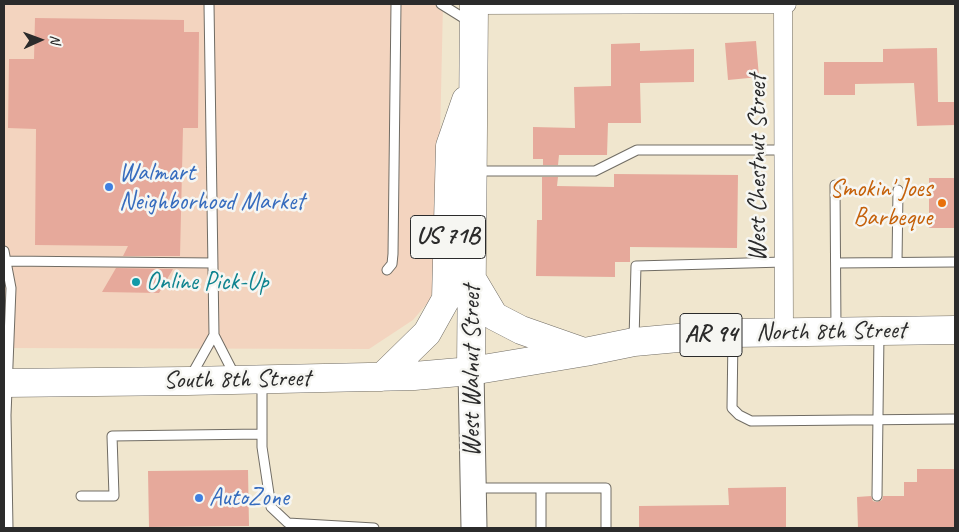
<!DOCTYPE html>
<html>
<head>
<meta charset="utf-8">
<style>
  body { margin:0 }
  #map { position:relative; width:959px; height:532px; overflow:hidden; background:#f0e6ce; font-family:Caveat,sans-serif }
  canvas { display:block }
  .frame { position:absolute; inset:0; border:5px solid #2b2b2b; pointer-events:none }
  .north { position:absolute; left:15px; top:15px; width:50px; height:50px; -webkit-text-stroke:4px #f6f6f2; paint-order:stroke; rotate:88deg; font-size:14px; font-weight:700; line-height:20px; text-align:center; color:#2b2b2b }
  .north::after { content:''; display:block; margin:auto; width:18px; height:22px; background:#2b2b2b; clip-path:polygon(50% 0,100% 100%,50% 72%,0 100%) }
</style>
</head>
<body>
<div id="map">
<canvas width="959" height="532"></canvas>
<div class="frame"></div>
<div class="north">N</div>
</div>
<script>
const g = document.querySelector('canvas').getContext('2d');
g.lineJoin = 'round';
function fillPath(path, color) { g.fillStyle = color; g.fill(path, 'evenodd'); }
const toPath = rows => new Path2D(rows.map(r => 'M' + r).join(''));
function strokePath(path, color, width, dash) { g.strokeStyle = color; g.lineWidth = width; g.lineCap = dash ? 'butt' : 'round'; g.setLineDash(dash || []); g.stroke(path); }
function drawText(font, color, halo, rows, align = 'center') {
  g.font = font + ' Caveat,sans-serif'; g.lineWidth = 5; g.setLineDash([]); g.textBaseline = 'middle'; g.strokeStyle = halo; g.fillStyle = color; for (const [text, x, y, turn = 0] of rows) {
    g.save(); g.translate(x, y); g.rotate((+turn || 0) * Math.PI / 180); g.textAlign = isNaN(turn) ? turn : align; if (halo) g.strokeText(text, 0, 0); g.fillText(text, 0, 0); g.restore();
  }
}
const built = toPath([
  [4,4,443,4,437,271,430,300,413,320,369,349,4,348]
]);
const building = toPath([
  [35,18,184,20,184,32,199,32,198,128,183,128,180,256,123,256,128,246,35,245,36,129,8,128,9,59,34,59],
  [756,41,759,77,728,80,725,43],
  [640,43,640,51,694,49,694,82,640,83,641,123,608,123,607,155,559,155,558,165,543,165,543,159,533,159,533,127,575,128,574,87,611,86,611,44],
  [937,48,938,102,955,102,955,125,917,126,914,83,855,84,855,95,824,95,824,62,883,62,883,49],
  [614,174,738,175,737,248,630,247,630,262,615,262,615,277,536,276,537,220,542,220,542,177,558,177,557,186,614,187],
  [929,178,955,178,955,228,929,228],
  [116,268,173,269,159,293,102,292],
  [917,469,955,469,955,528,858,528,857,497,871,496,873,501,877,502,882,500,883,496,904,496,904,482,917,482],
  [248,470,249,526,149,527,148,471],
  [786,487,786,528,639,528,639,506,729,505,728,488]
]);
const lane = toPath([
  [209,4,214,335,235,376],
  [441,4,470,22],
  [476,171,595,171,637,150,783,150],
  [835,185,836,330],
  [4,251,11,288,6,415,8,528],
  [6,261,213,263],
  [897,262,898,190],
  [836,263,955,262],
  [387,270,392,264,393,254,396,4],
  [733,336,732,408,739,415,751,421,955,419],
  [634,339,636,266,784,262],
  [191,376,214,335],
  [262,383,262,447,271,507,288,523,374,528],
  [475,488,606,488,606,528],
  [541,488,541,528],
  [81,496,114,496,112,436,262,434],
  [877,496,879,333]
]);
const street = toPath([
  [783,4,784,332],
  [474,5,787,4]
]);
const secondary = toPath([
  [471,371,474,528]
]);
const primary = toPath([
  [472,279,494,316,521,330,581,351],
  [471,371,474,4],
  [382,377,427,333,446,299,450,146,466,100],
  [4,383,188,381,414,376,471,371,585,352,634,342,733,333,955,330]
]);
const markers = [
  [109,187,5,"#3f7fe0"],
  [942,203,5,"#e8710a"],
  [136,282,5,"#0f9aa8"],
  [199,498,5,"#3f7fe0"]
];
const shields = [
  [448,237,75],
  [711,335,62]
];
const shieldNames = [
  ["US 71B",448,237],
  ["AR 94",711,335]
];
const streetNames = [
  ["West Chestnut Street",758,168,-90],
  ["North 8th Street",831,332,-1],
  ["West Walnut Street",472,371,-90],
  ["South 8th Street",237,380,-1]
];
const shopNames = [
  ["Walmart",119,173],
  ["Neighborhood Market",119,202],
  ["AutoZone",209,498]
];
const foodNames = [
  ["Smokin' Joes",932,189],
  ["Barbeque",932,218]
];
const cultureNames = [
  ["Online Pick-Up",146,282]
];
fillPath(built, '#f3d4bf');
fillPath(building, '#e6a99b');
strokePath(lane, '#706c64', 11);
strokePath(street, '#706c64', 19);
strokePath(secondary, '#706c64', 27);
strokePath(primary, '#706c64', 29);
strokePath(lane, '#fff', 9);
strokePath(street, '#fff', 18);
strokePath(secondary, '#fff', 25);
strokePath(primary, '#fff', 28);
for (const [x, y, r, color] of markers) { const dot = new Path2D(); dot.arc(x, y, r, 0, 2 * Math.PI); g.fillStyle = color; g.fill(dot); strokePath(dot, '#f6f6f2', 2); }
for (const [x, y, w] of shields) { const box = new Path2D(); box.roundRect(x - w / 2, y - 21.5, w, 43, 4); g.fillStyle = '#f6f6f2'; g.fill(box); strokePath(box, '#2b2b2b', 1); }
drawText('bold 24px', '#2b2b2b', null, shieldNames);
drawText('25px', '#2b2b2b', '#f6f6f2', streetNames);
drawText('25px', '#366cbe', '#f6f6f2', shopNames, 'left');
drawText('25px', '#c56008', '#f6f6f2', foodNames, 'right');
drawText('25px', '#0d838f', '#f6f6f2', cultureNames, 'left');
</script>
</body>
</html>
